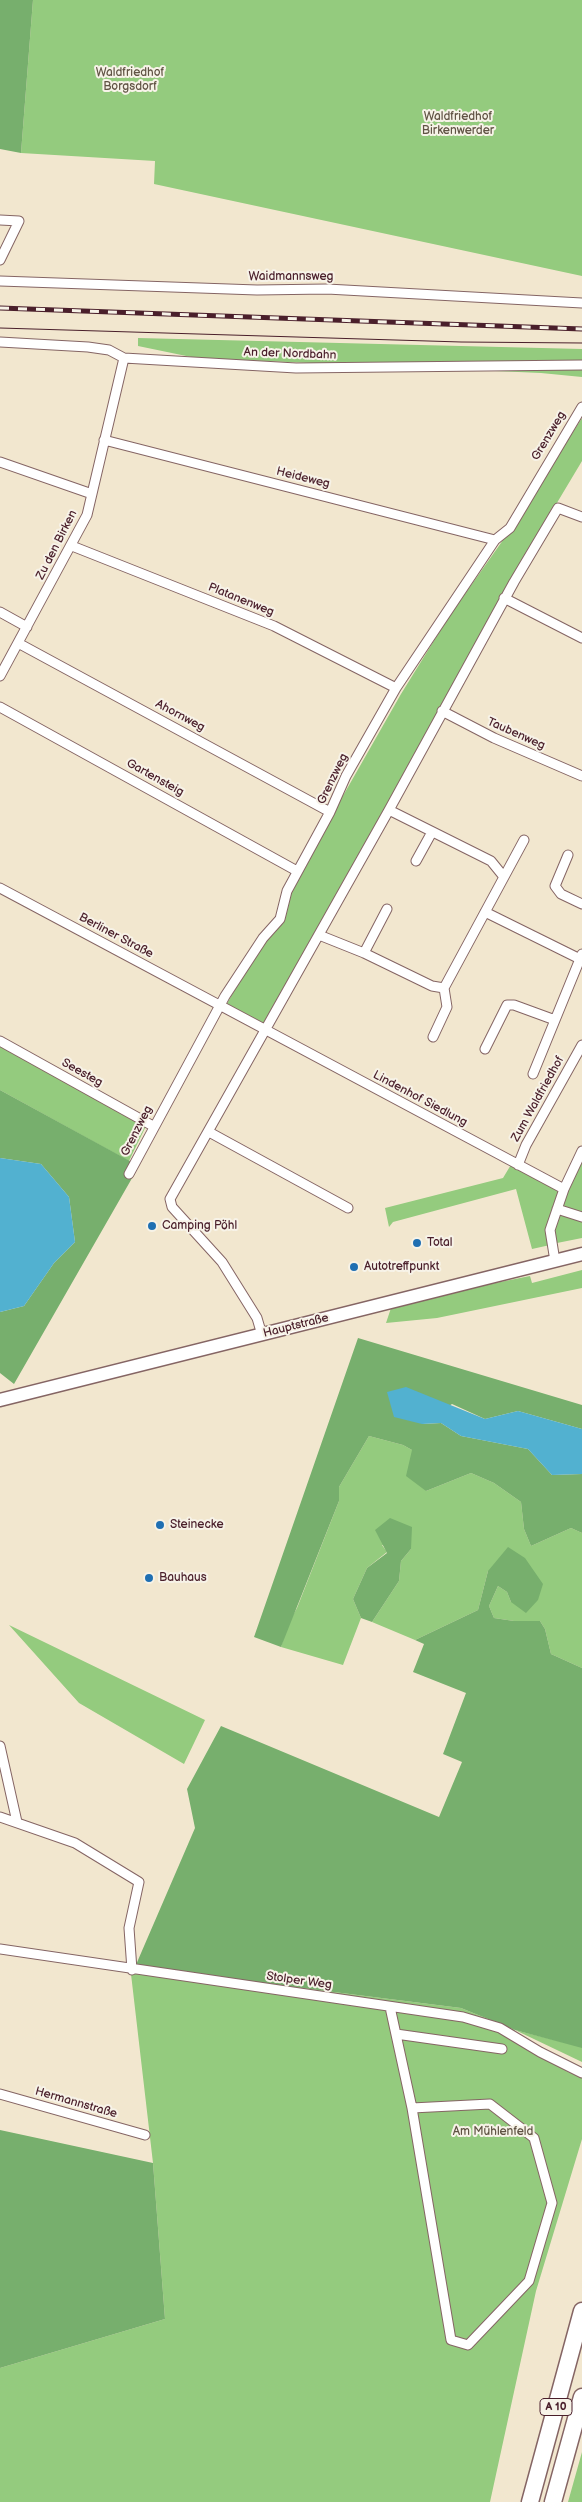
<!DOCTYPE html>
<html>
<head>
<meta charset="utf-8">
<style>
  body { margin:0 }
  canvas { display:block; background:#f2e7cf }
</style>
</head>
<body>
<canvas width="582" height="2502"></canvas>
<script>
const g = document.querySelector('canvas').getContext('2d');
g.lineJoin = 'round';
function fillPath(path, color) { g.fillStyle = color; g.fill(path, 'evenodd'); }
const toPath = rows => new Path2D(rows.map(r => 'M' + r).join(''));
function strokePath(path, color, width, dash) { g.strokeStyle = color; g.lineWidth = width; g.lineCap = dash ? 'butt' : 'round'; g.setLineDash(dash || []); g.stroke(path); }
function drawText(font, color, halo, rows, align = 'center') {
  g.font = font + ' "Balsamiq Sans",sans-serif'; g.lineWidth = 4; g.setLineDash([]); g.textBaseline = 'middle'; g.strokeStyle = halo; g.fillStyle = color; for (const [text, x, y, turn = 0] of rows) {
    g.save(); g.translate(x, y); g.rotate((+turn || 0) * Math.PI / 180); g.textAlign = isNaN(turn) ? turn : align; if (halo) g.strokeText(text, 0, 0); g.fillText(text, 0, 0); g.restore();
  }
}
const green = toPath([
  [33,0,582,0,582,276,154,184,155,161,21,153],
  [138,338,582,349,582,377,541,373,196,358,138,346],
  [582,418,582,461,524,558,264,1028,224,1009,253,957,264,941,291,887,401,694,448,618,508,533],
  [0,1044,146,1126,129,1161,0,1090],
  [582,1154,582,1216,559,1209],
  [512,1163,563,1190,550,1245,532,1249,516,1189,393,1222,389,1227,385,1208,503,1178],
  [558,1211,582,1218,582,1238,552,1244,551,1236],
  [582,1270,582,1288,437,1318,386,1323,391,1308,431,1296,530,1276,532,1283],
  [369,1436,403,1445,412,1450,426,1491,471,1473,494,1483,521,1502,524,1529,531,1546,571,1528,582,1533,582,1668,551,1654,545,1629,540,1621,514,1621,494,1618,489,1606,498,1586,507,1592,511,1602,538,1600,488,1571,478,1610,415,1640,372,1622,399,1581,401,1561,411,1549,382,1545,387,1552,367,1568,353,1599,361,1618,343,1665,281,1647,288,1624,297,1608,339,1501,339,1487],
  [9,1625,205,1720,184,1764,79,1703],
  [135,1967,461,2008,515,2030,582,2047,582,2062,515,2030,510,2039,568,2072,582,2078,582,2139,536,2291,490,2502,0,2502,0,2368,165,2319,153,2163,131,1974],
  [582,2452,582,2502,568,2502]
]);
const forest = toPath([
  [0,0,33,0,21,153,0,149],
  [0,1090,139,1166,14,1384,0,1373,0,1312,24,1306,54,1263,75,1242,69,1197,41,1164,0,1158],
  [358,1338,582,1405,582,1429,518,1411,485,1419,452,1404,422,1424,441,1423,461,1436,528,1449,552,1475,582,1474,582,1533,571,1528,531,1546,524,1529,521,1502,494,1483,471,1473,426,1491,406,1476,412,1450,403,1445,369,1436,339,1487,339,1501,281,1647,254,1637],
  [390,1518,412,1527,411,1549,401,1561,399,1581,372,1622,361,1618,353,1599,367,1568,387,1553,375,1530],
  [508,1547,525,1558,543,1584,538,1600,526,1613,511,1602,507,1592,498,1586,489,1606,494,1618,514,1621,540,1621,545,1629,551,1654,582,1668,582,2048,515,2030,461,2008,135,1967,195,1828,187,1789,221,1726,439,1817,462,1762,443,1754,466,1693,413,1672,424,1644,415,1640,478,1610,488,1571],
  [0,2130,153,2163,165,2319,0,2368]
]);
const water = toPath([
  [0,1158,41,1164,69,1197,75,1242,54,1263,24,1306,0,1312],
  [406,1387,485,1419,518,1411,582,1429,582,1474,552,1475,528,1449,461,1436,441,1423,422,1424,394,1417,387,1392]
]);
const street = toPath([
  [0,220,19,221,0,260],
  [0,281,257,290,327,289,582,303],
  [0,342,88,347,109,350,124,358,296,368,582,365],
  [104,440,495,540],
  [0,462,92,494],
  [72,546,274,626,396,688],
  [504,598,582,638],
  [0,612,27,627],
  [18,643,330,812],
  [0,676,87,515,124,358],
  [0,707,297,871],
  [442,711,494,738,582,776],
  [568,855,555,886,561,894,582,904],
  [416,861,432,832],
  [504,877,524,840],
  [0,888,564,1189],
  [485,912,582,960],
  [319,935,364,953,432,986,444,988,504,877,491,861,389,810],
  [364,953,387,909],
  [433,1037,447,1007,444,988],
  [0,1041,153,1126],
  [485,1049,507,1005,514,1005,555,1020],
  [533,1074,582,954],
  [209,1132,348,1208],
  [518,1165,526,1145,582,1045],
  [129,1174,225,996,263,938,280,919,287,891,330,812,346,776,396,688,487,552,495,540,510,528,582,407],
  [557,1209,582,1217],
  [555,1261,550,1230,564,1189,582,1151],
  [262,1335,257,1318,222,1262,172,1207,170,1199,389,810,514,582,558,508,582,517],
  [0,1746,17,1822],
  [0,1817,75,1843,139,1882,129,1928,132,1970],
  [0,1949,463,2017,500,2028,540,2052,582,2073],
  [390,2007,412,2108,490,2104,534,2138,552,2203,529,2281,468,2345,451,2340,412,2108],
  [396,2034,502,2049],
  [0,2094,145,2135]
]);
const secondary = toPath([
  [0,1400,582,1254]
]);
const highway = toPath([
  [530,2502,582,2311],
  [553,2502,582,2397]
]);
const tram = toPath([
  [0,328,461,342,582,343]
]);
const rail = toPath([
  [0,308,582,329]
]);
const markers = [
  [152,1226,5,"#1f6fb2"],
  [417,1243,5,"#1f6fb2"],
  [354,1267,5,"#1f6fb2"],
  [160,1525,5,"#1f6fb2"],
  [149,1578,5,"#1f6fb2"]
];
const shields = [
  [556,2407,32]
];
const shieldNames = [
  ["A 10",556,2407]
];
const parkNames = [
  ["Waldfriedhof",130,73],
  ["Borgsdorf",130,87],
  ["Waldfriedhof",458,117],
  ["Birkenwerder",458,131],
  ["Am Mühlenfeld",493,2132]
];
const streetNames = [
  ["Waidmannsweg",291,277],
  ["An der Nordbahn",290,354,2],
  ["Grenzweg",549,436,-59],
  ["Heideweg",303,478,14],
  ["Zu den Birken",57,545,-63],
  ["Platanenweg",241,600,22],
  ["Ahornweg",180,716,28],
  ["Taubenweg",516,734,24],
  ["Gartensteig",155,778,29],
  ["Grenzweg",333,779,-64],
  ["Berliner Straße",116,936,28],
  ["Seesteg",82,1073,29],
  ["Lindenhof Siedlung",420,1099,28],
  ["Zum Waldfriedhof",538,1099,-61],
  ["Grenzweg",137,1131,-63],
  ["Hauptstraße",296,1326,-14],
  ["Stolper Weg",299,1981,8],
  ["Hermannstraße",76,2103,16]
];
const poiNames = [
  ["Camping Pöhl",162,1226],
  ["Total",427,1243],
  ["Autotreffpunkt",364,1267],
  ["Steinecke",170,1525],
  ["Bauhaus",159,1578]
];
fillPath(green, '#94cb7e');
fillPath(forest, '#77af6d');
fillPath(water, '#52b1d0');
strokePath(street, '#856564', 11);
strokePath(secondary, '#856564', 15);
strokePath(highway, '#856564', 19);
strokePath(street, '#fff', 9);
strokePath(secondary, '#fff', 12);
strokePath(highway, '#fff', 16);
strokePath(tram, '#4a1f2b', 1);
strokePath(rail, '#4a1f2b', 5);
strokePath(rail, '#f7f3e8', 3, [9]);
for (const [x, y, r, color] of markers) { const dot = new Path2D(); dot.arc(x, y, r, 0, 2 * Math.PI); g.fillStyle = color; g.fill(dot); strokePath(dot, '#f7f3e8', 2); }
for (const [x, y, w] of shields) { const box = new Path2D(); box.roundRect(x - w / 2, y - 8.5, w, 17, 4); g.fillStyle = '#f7f3e8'; g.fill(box); strokePath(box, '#4a1f2b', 1); }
drawText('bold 11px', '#4a1f2b', null, shieldNames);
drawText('12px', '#605344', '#f7f3e8', parkNames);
drawText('12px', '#4a1f2b', '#f7f3e8', streetNames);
drawText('12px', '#4a1f2b', '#f7f3e8', poiNames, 'left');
</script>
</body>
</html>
